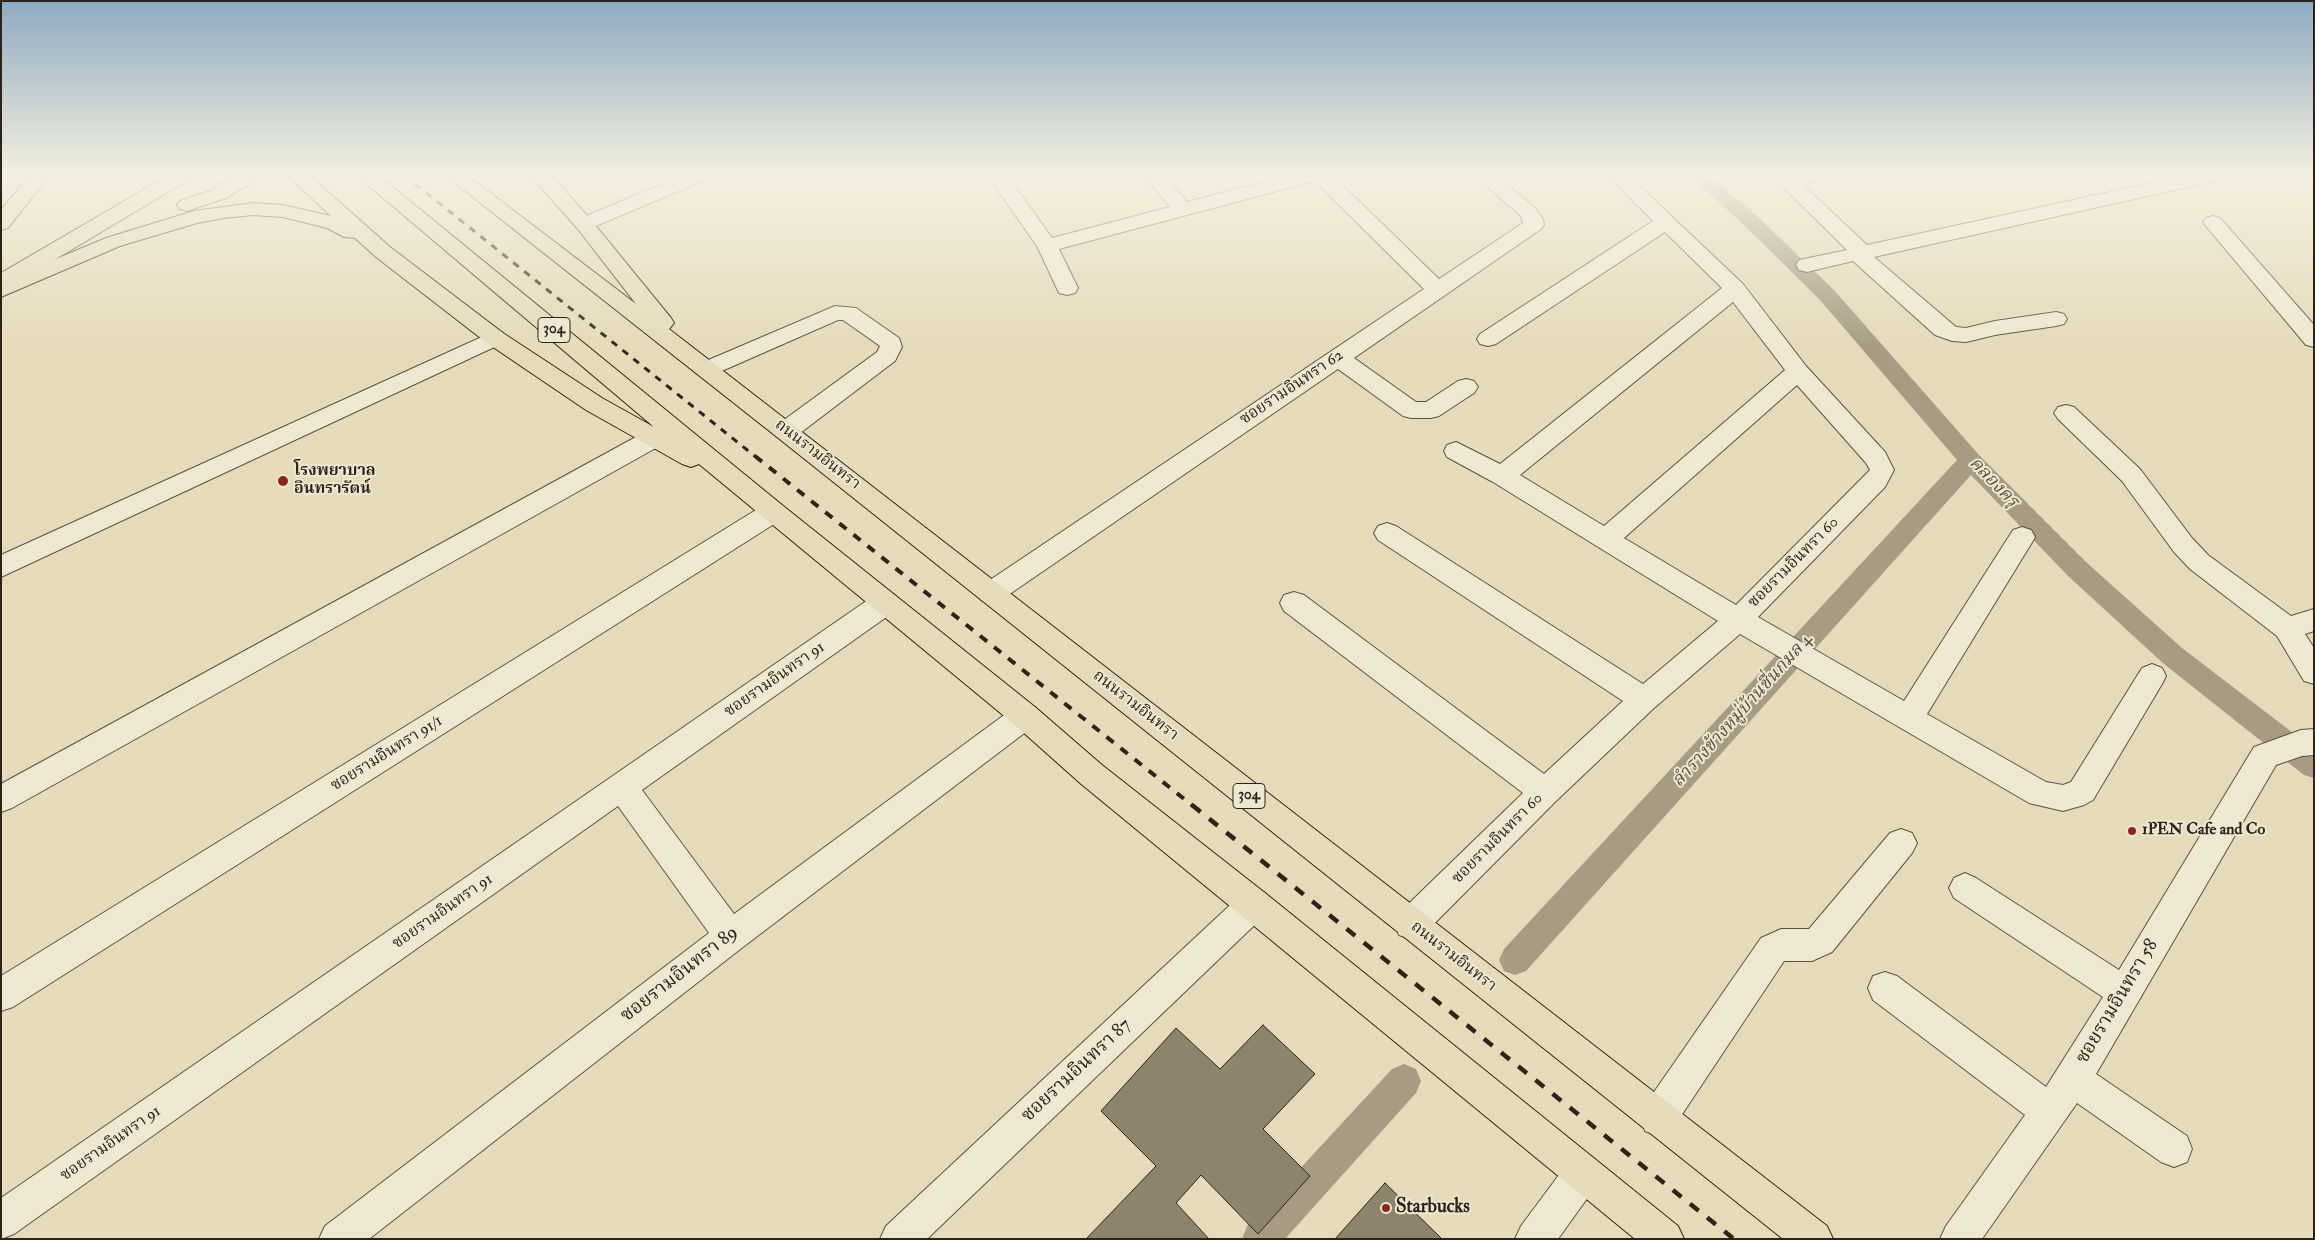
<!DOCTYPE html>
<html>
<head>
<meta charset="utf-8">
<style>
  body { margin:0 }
  #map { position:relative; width:2315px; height:1240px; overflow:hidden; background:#e5dbb9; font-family:"IM FELL Double Pica",serif }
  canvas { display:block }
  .frame { position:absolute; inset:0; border:2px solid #2f2319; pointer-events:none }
</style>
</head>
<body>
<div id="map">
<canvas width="2315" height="1240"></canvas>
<div class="frame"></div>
</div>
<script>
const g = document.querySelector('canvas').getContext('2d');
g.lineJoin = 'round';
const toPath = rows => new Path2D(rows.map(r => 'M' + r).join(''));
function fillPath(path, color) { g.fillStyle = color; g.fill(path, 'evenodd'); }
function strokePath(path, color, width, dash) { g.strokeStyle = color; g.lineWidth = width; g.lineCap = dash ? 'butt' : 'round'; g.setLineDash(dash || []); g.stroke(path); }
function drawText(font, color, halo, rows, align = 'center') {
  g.font = font + ' "IM FELL Double Pica","Noto Serif Thai",serif'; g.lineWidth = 4; g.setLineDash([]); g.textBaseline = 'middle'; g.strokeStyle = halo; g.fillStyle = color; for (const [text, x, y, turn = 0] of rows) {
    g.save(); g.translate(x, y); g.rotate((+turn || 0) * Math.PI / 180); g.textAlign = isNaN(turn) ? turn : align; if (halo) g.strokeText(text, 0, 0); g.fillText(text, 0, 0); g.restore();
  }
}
const canal = toPath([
  [1688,175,1708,175,1758,217,1834,290,1979,455,2086,562,2182,648,2314,749,2314,778,2304,775,2164,664,2068,576,1971,475,1526,971,1515,975,1504,971,1499,960,1504,949,1957,460,1820,300,1744,225,1688,175],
  [1404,1064,1416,1069,1421,1081,1416,1093,1285,1239,1242,1239,1247,1226,1392,1069,1404,1064]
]);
const building = toPath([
  [1263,1025,1315,1074,1263,1129,1310,1176,1258,1234,1201,1175,1176,1203,1209,1239,1086,1239,1156,1166,1101,1111,1176,1028,1220,1069,1263,1025],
  [1385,1183,1442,1239,1335,1239,1385,1183]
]);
const minor = toPath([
  [683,175,710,175,707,179,591,228,584,230,577,228,574,224,577,220,683,175],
  [987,175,1007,175,1052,238,1170,207,1144,175,1164,175,1187,202,1291,175,1332,175,1439,279,1523,223,1521,216,1474,175,1496,175,1535,208,1543,219,1544,225,1541,229,1354,358,1416,402,1426,402,1458,381,1466,379,1474,381,1478,387,1474,393,1439,416,1431,418,1411,418,1403,416,1338,369,1001,600,991,603,981,600,977,593,981,586,1424,289,1315,181,1059,249,1078,288,1075,293,1067,295,1059,293,1037,246,987,175],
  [1607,175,1628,175,1743,284,1806,366,1885,452,1894,470,1885,487,1758,617,1904,701,2013,530,2022,527,2031,530,2035,537,2031,544,1927,714,2046,782,2063,785,2071,782,2142,668,2152,664,2162,668,2166,676,2162,684,2093,800,2084,805,2063,811,2029,803,1740,634,1654,708,1556,801,1423,935,1411,939,1399,935,1395,924,1399,913,1523,793,1284,611,1280,603,1284,595,1294,592,1304,595,1544,774,1623,701,1378,540,1374,533,1378,526,1387,523,1396,526,1643,684,1718,621,1493,482,1447,457,1444,451,1447,445,1456,442,1500,464,1722,288,1665,232,1496,344,1488,346,1480,344,1477,339,1480,334,1653,221,1607,175],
  [1733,302,1785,370,1604,526,1520,475,1733,302],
  [1797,385,1866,463,1870,470,1736,605,1624,538,1797,385],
  [1771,175,1826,175,1823,179,1802,184,1867,245,2188,175,2225,175,2222,179,2215,181,1874,257,1956,327,1966,328,1995,321,2056,312,2064,314,2067,319,2064,324,2056,326,1995,335,1966,342,1952,341,1935,335,1853,261,1807,272,1799,270,1796,265,1799,260,1847,250,1771,175],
  [2213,216,2220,218,2314,325,2314,347,2306,345,2206,226,2203,222,2206,218,2213,216],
  [835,306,856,308,899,338,902,347,895,361,795,437,786,439,777,437,774,431,777,425,877,352,880,346,843,320,838,320,715,374,707,377,699,374,695,369,699,364,835,306],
  [495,331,503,333,506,338,503,343,1,577,1,555,495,331],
  [2066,405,2074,407,2140,469,2192,538,2208,555,2291,616,2314,609,2314,631,2305,634,2314,648,2314,684,2304,681,2277,636,2190,569,2174,552,2122,481,2058,419,2054,413,2058,407,2066,405],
  [654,429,663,432,666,438,663,444,12,808,1,812,1,784,645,432,654,429],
  [773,503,782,505,786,512,782,519,13,1007,1,1011,1,976,764,505,773,503],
  [885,592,895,595,899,603,895,611,642,790,734,914,1015,707,1025,704,1035,707,1040,716,1035,725,743,947,369,1239,319,1239,325,1226,709,933,618,806,14,1234,1,1239,1,1198,875,595,885,592],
  [2314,729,2314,755,2302,756,2276,765,2096,1074,2187,1136,2192,1149,2187,1162,2174,1167,2161,1162,2077,1103,1982,1239,1940,1239,1946,1226,2025,1115,1873,1000,1868,988,1873,976,1885,972,1897,976,2046,1087,2103,997,1954,898,1949,888,1954,878,1965,873,1976,878,2119,970,2254,747,2301,730,2314,729],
  [1901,829,1912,833,1917,843,1912,853,1832,952,1812,961,1784,961,1671,1131,1658,1136,1645,1131,1640,1118,1645,1105,1761,938,1781,929,1809,929,1890,833,1901,829],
  [1254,889,1265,893,1270,904,1265,915,927,1239,880,1239,886,1226,1243,893,1254,889],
  [1583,1155,1596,1160,1601,1173,1596,1186,1558,1239,1515,1239,1521,1226,1570,1160,1583,1155]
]);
const major = toPath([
  [236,175,260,175,257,179,226,198,187,211,180,209,177,205,180,201,212,190,236,175],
  [287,175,309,175,390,247,503,333,602,398,654,427,356,175,378,175,782,505,1035,707,1102,765,1265,893,1678,1226,1684,1239,1635,1239,1080,783,1015,725,699,464,691,467,682,464,586,410,487,343,376,257,355,238,344,237,327,228,283,217,253,215,224,218,197,223,120,246,1,297,1,282,106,238,194,211,253,203,283,205,331,216,287,175],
  [445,175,467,175,636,304,577,228,530,175,551,175,591,220,671,318,674,323,669,329,1827,1226,1833,1239,1783,1239,777,437,445,175]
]);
const highway = toPath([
  [30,175,50,175,8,228,1,230,1,210,30,175],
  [169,175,193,175,190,179,9,287,1,289,1,273,169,175]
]);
const railFar2 = toPath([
  [404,175,756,457]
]);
const railFar1 = toPath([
  [755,456,1193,806]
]);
const rail = toPath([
  [1192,805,1734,1239]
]);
const markers = [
  [283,481,6,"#8f2418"],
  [2132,831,5,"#8f2418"],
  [1386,1208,5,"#8f2418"]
];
const shields = [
  [554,330,32],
  [1249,796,32]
];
const shieldNames = [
  ["304",554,330],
  ["304",1249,796]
];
const streetNames = [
  ["ซอยรามอินทรา 62",1292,388,-34],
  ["ถนนรามอินทรา",817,455,38],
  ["ซอยรามอินทรา 60",1794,563,-45],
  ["ซอยรามอินทรา 91",775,680,-35],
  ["ถนนรามอินทรา",1135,706,38],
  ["ซอยรามอินทรา 91/1",387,754,-32],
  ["ซอยรามอินทรา 60",1498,839,-45],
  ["ซอยรามอินทรา 91",443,912,-35],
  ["ถนนรามอินทรา",1453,957,38],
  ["ซอยรามอินทรา 91",111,1144,-35]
];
const poiNames = [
  ["โรงพยาบาล",294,472],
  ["อินทรารัตน์",294,490],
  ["1PEN Cafe and Co",2142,831]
];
const waterNames = [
  ["คลองครุ",1993,483,46],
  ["ลำรางข้างหมู่บ้านชื่นกมล 4",1743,711,-48]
];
const nearStreetnames = [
  ["ซอยรามอินทรา 89",680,975,-38],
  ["ซอยรามอินทรา 58",2118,1002,-59],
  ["ซอยรามอินทรา 87",1077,1071,-43]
];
const nearPoinames = [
  ["Starbucks",1396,1208]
];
fillPath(canal, '#a79c83');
fillPath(building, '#8e836c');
strokePath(building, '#2f2319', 1);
strokePath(minor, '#5c5141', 2);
strokePath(major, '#2f2319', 2);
strokePath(highway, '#2f2319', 2);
fillPath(minor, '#eee8d2');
fillPath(major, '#e5dbb9');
fillPath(highway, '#e5dbb9');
strokePath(railFar2, '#2f2319', 3, [7, 7]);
strokePath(railFar1, '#2f2319', 4, [9, 9]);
strokePath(rail, '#2f2319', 4.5, [11, 11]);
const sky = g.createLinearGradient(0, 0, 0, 348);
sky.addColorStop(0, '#8eaac0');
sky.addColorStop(0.5, '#f3efe0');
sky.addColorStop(1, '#f3efe000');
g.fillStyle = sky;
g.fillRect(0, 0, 2315, 348);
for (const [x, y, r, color] of markers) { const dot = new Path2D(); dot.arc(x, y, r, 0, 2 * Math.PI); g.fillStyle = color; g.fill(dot); strokePath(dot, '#eee8d2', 2); }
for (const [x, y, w] of shields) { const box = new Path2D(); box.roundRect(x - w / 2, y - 12.5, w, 25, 4); g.fillStyle = '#eee8d2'; g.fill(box); strokePath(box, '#2f2319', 1); }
drawText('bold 15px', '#2f2319', null, shieldNames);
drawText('16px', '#2f2319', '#eee8d2', streetNames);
drawText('bold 16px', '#2f2319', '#eee8d2', poiNames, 'left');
drawText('italic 18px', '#594d3e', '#eee8d2', waterNames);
drawText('19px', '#2f2319', '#eee8d2', nearStreetnames);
drawText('bold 19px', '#2f2319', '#eee8d2', nearPoinames, 'left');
</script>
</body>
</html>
